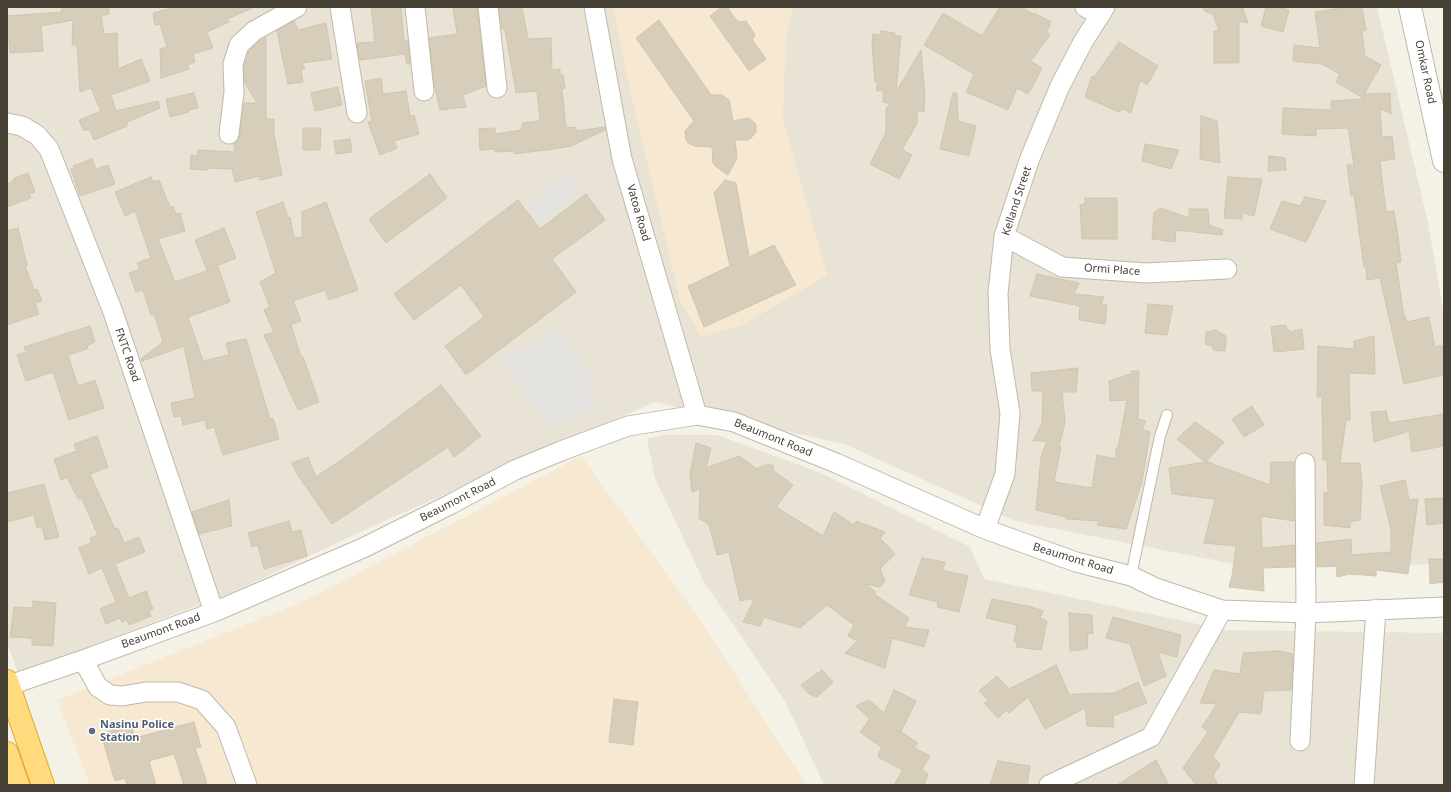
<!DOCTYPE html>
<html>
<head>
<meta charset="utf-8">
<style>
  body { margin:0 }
  #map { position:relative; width:1451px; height:792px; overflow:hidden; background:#f4f1e7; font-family:"Noto Sans",sans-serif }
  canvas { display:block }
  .frame { position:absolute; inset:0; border:8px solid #484135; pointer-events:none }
</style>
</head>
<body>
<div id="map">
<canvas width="1451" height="792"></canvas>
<div class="frame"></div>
</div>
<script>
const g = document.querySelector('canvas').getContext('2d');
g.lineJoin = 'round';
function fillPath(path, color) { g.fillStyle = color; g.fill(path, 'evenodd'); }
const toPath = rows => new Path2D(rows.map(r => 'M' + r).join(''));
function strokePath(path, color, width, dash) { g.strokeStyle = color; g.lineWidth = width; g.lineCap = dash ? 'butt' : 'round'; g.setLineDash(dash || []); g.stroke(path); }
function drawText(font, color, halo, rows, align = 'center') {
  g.font = font + ' "Noto Sans",sans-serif'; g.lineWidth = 3; g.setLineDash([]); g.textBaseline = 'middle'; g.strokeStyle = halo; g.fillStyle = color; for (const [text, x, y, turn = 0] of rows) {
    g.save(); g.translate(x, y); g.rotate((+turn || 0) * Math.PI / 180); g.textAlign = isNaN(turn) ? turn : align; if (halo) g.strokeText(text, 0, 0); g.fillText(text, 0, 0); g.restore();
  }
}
const residential = toPath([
  [7,7,1377,7,1428,223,1444,316,1444,564,1255,568,1015,521,844,444,655,402,373,526,231,593,18,673,7,642],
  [664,435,717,435,821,473,970,547,984,579,1226,630,1444,633,1444,785,824,785,786,703,703,580,655,478,647,439]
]);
const commercial = toPath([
  [613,7,793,7,786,39,783,119,827,275,741,326,701,337,680,300,629,86],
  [581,456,701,621,806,785,90,785,57,700,307,600]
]);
const parking = toPath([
  [567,174,582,193,541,223,526,203],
  [557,328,597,385,588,392,599,407,555,425,546,420,501,361]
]);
const building = toPath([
  [61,7,109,7,109,14,101,16,104,34,117,33,118,69,141,59,150,81,111,95,116,111,158,101,160,108,127,122,127,126,94,140,90,130,83,130,79,120,101,111,91,88,80,92,77,45,72,45,73,20,41,26,43,51,10,53,9,40,7,40,7,16,62,12,61,7],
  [176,7,255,7,227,19,229,22,207,32,213,48,193,54,195,62,187,65,189,69,161,78,160,49,167,47,160,24,155,25,153,13,176,7],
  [371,7,401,7,404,41,408,40,410,64,407,64,405,54,360,60,357,43,375,42,371,7],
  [453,7,477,7,486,86,463,95,466,107,440,110,434,83,429,38,457,34,453,7],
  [499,7,522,7,528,39,551,38,552,70,560,69,560,75,563,75,565,88,562,89,566,128,576,127,576,131,605,127,605,130,571,146,553,149,514,154,514,151,495,152,495,149,480,150,479,129,495,128,495,134,522,130,522,123,540,121,537,91,516,93,505,29,502,29,499,7],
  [722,7,727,7,738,22,746,21,755,35,752,40,766,59,749,71,710,16,722,7],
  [1000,7,1021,7,1033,14,1034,13,1051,22,1047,32,1050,35,1031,61,1042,68,1033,86,1028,94,1017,88,1008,110,966,92,974,74,924,45,943,13,982,36,1000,7],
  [1204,7,1242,7,1248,23,1239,21,1239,63,1214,63,1214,31,1219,31,1213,14,1204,11,1204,7],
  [1266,7,1278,7,1289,10,1283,32,1261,26,1266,7],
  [1350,7,1362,7,1366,30,1362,31,1365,56,1381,65,1364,94,1390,93,1391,114,1380,108,1382,137,1392,136,1395,159,1380,161,1386,212,1394,211,1398,236,1401,262,1396,263,1404,316,1405,316,1407,322,1429,317,1435,347,1442,345,1444,357,1444,375,1404,384,1380,278,1367,280,1366,267,1364,267,1354,195,1351,196,1347,164,1354,166,1348,128,1316,129,1316,136,1282,134,1283,108,1331,110,1331,101,1365,99,1336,82,1340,74,1322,64,1293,61,1294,45,1320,48,1315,12,1350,7],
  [659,20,711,95,722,95,729,100,730,104,733,121,748,118,754,122,756,125,756,132,751,138,748,140,735,140,737,158,728,175,715,166,713,163,712,147,694,146,688,143,686,139,685,131,694,121,636,38,659,20],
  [294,21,298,30,326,23,332,59,302,63,305,69,301,69,303,82,288,84,277,31,294,21],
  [881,31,895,33,895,36,901,36,896,92,921,50,925,95,924,112,917,111,917,123,902,150,912,155,899,179,870,164,886,133,886,109,890,103,883,102,883,90,877,91,877,82,875,82,872,44,873,34,881,35,881,31],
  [266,38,266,119,274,119,274,134,282,175,260,180,259,176,235,182,232,169,208,168,207,170,190,169,191,155,197,156,198,150,235,152,234,144,238,140,240,135,244,103,257,103,245,83,244,66,249,51,258,42,266,38],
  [1119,42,1158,66,1147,85,1140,81,1131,113,1123,109,1119,112,1085,97,1092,76,1094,77,1119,42],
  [381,78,383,94,406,91,410,117,414,115,419,134,394,141,397,148,380,155,368,122,372,121,365,81,381,78],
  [338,87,342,105,315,111,311,93,338,87],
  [194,93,198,108,189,110,189,112,170,117,166,99,194,93],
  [953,93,957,93,958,121,976,126,969,156,940,149,953,93],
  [1201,116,1217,121,1220,163,1200,159,1201,116],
  [303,128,321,128,320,150,303,150,303,128],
  [350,139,352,152,336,154,334,141,350,139],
  [1145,144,1179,150,1171,169,1142,161,1145,144],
  [1269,156,1285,158,1286,170,1268,171,1269,156],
  [92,159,96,169,108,165,115,184,80,196,71,169,74,168,73,166,92,159],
  [28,173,35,192,29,194,31,198,7,207,7,184,14,181,13,179,28,173],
  [430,174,447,198,386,243,369,219,430,174],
  [151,177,153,182,159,180,170,207,173,206,176,214,180,213,185,231,158,239,175,282,218,267,230,302,188,317,203,361,229,355,226,343,246,339,270,419,273,418,279,439,223,455,214,427,207,429,205,420,183,425,181,416,174,417,171,403,195,398,184,346,142,361,141,359,163,342,154,314,151,315,143,290,136,292,129,273,140,269,137,263,151,258,135,211,125,216,115,192,151,177],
  [1228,177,1262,179,1254,216,1243,213,1242,219,1224,218,1228,177],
  [725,180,736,183,749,257,774,245,796,285,704,327,688,286,730,266,714,193,725,180],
  [586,194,605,220,552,259,576,292,466,375,445,346,484,317,461,285,414,320,394,294,518,200,540,229,586,194],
  [1305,197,1326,201,1306,242,1270,229,1282,201,1300,206,1305,197],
  [1085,198,1117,198,1117,239,1082,239,1080,205,1085,203,1085,198],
  [283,202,288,218,290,217,294,238,302,237,302,212,326,202,358,290,329,300,325,290,293,301,301,321,291,325,301,357,303,357,319,402,298,410,264,335,274,332,264,310,270,307,260,282,276,273,256,212,283,202],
  [1161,208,1189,218,1189,209,1208,209,1209,225,1223,230,1222,235,1176,230,1175,242,1152,239,1154,212,1161,208],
  [18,228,27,265,25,266,34,290,37,289,42,301,35,303,39,314,7,325,7,231,18,228],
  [224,228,236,258,207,270,195,240,224,228],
  [1037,274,1079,283,1074,294,1104,297,1101,304,1107,305,1105,324,1079,320,1080,306,1030,296,1037,274],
  [1148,304,1173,306,1167,335,1145,333,1148,304],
  [1285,325,1290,332,1302,329,1304,349,1274,352,1271,327,1285,325],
  [90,326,95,342,88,345,87,349,68,355,78,386,95,380,104,408,69,420,53,372,26,381,17,355,26,352,24,347,90,326],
  [1216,330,1226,336,1225,351,1213,350,1212,346,1205,344,1206,332,1216,330],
  [1374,336,1375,374,1349,373,1350,420,1346,420,1340,463,1360,463,1362,485,1360,520,1350,522,1350,528,1324,525,1324,492,1328,493,1327,460,1323,460,1322,397,1317,397,1318,346,1354,349,1354,341,1374,336],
  [1078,368,1076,392,1062,392,1065,422,1059,447,1061,447,1054,482,1092,488,1097,455,1116,459,1116,448,1118,448,1127,400,1110,401,1109,381,1130,374,1130,380,1132,371,1139,371,1138,419,1146,421,1142,429,1150,432,1142,482,1126,529,1097,525,1099,521,1066,519,1066,517,1036,510,1041,457,1047,441,1033,441,1042,423,1043,391,1032,391,1031,373,1078,368],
  [441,385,481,436,454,457,448,447,332,524,297,474,292,463,308,457,316,477,347,456,441,385],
  [1252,406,1264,425,1244,437,1232,419,1252,406],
  [1386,411,1389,423,1444,414,1444,446,1412,452,1409,431,1374,442,1371,412,1386,411],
  [1195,422,1224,442,1206,462,1208,462,1270,485,1271,462,1294,462,1294,521,1261,516,1262,548,1295,545,1295,567,1263,568,1264,591,1229,587,1232,576,1236,546,1204,543,1215,499,1172,494,1169,468,1205,462,1177,439,1195,422],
  [97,436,108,467,90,474,115,529,118,528,124,543,139,537,145,552,115,564,129,598,146,591,153,609,149,611,151,616,129,625,127,620,122,622,120,618,106,624,100,609,116,602,102,568,89,574,79,548,91,543,90,538,98,535,82,499,78,499,67,477,61,480,54,459,77,451,74,444,97,436],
  [696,443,711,448,706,468,739,456,757,469,765,465,773,465,774,471,793,485,776,507,823,536,834,512,854,525,856,521,885,532,880,538,895,554,880,569,885,581,880,587,865,584,876,592,874,594,909,618,905,627,929,630,924,647,892,638,885,668,845,653,857,641,848,636,854,625,827,605,800,628,764,617,760,626,743,622,755,598,740,601,729,552,717,555,709,525,699,518,700,489,692,492,690,474,696,443],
  [1405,480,1409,500,1418,499,1408,574,1376,570,1376,576,1349,574,1337,577,1336,566,1317,567,1317,543,1351,539,1352,555,1391,552,1391,529,1380,486,1405,480],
  [44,484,59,537,45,540,42,526,37,528,34,515,7,522,7,493,44,484],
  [1444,498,1444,523,1427,525,1425,499,1444,498],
  [229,500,232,526,199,534,192,512,229,500],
  [289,521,292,532,301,530,307,556,264,569,258,545,252,547,248,533,289,521],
  [922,558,945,562,942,570,968,576,959,612,937,607,938,602,909,595,922,558],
  [1429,559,1444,559,1444,582,1430,584,1429,559],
  [992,599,1026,606,1026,605,1043,611,1040,618,1047,621,1041,650,1016,647,1017,642,1014,642,1017,625,986,618,992,599],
  [33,601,56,603,53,646,32,645,32,638,10,637,14,607,33,608,33,601],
  [1069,613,1092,615,1093,634,1088,633,1087,649,1070,651,1069,613],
  [1113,617,1181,635,1177,657,1158,652,1166,676,1144,686,1130,644,1106,638,1113,617],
  [1279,651,1293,654,1291,690,1264,691,1261,714,1239,712,1213,756,1220,765,1213,775,1218,785,1196,785,1183,768,1208,732,1202,727,1217,704,1200,703,1214,670,1240,674,1243,653,1279,651],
  [1056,665,1070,696,1074,694,1114,693,1138,682,1147,703,1113,716,1114,727,1087,726,1085,708,1045,729,1028,697,1009,713,1006,710,998,718,984,703,989,701,979,691,997,676,1009,689,1056,665],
  [822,670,833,682,817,697,809,694,801,685,822,670],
  [894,690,916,701,901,732,918,743,914,748,930,756,922,769,928,774,924,785,894,785,903,770,878,757,881,747,860,732,870,719,856,706,869,700,884,713,894,690],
  [614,699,638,702,633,745,609,742,614,699],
  [194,722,201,747,195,748,207,783,199,785,184,785,174,754,149,761,156,785,127,785,125,778,115,781,101,734,131,724,135,738,194,722],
  [1156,760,1169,785,1117,785,1156,760],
  [998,761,1030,766,1027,785,990,785,998,761]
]);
const service = toPath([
  [1131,576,1160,436,1167,415]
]);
const minor = toPath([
  [340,7,357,113],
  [415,7,424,91],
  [488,7,497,88],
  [594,7,622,159,697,415],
  [1085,7,1099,15],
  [7,123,22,126,37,135,49,149,113,312,214,612],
  [229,134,234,92,233,64,239,45,254,31,297,7],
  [1004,236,1062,267,1146,273,1227,269],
  [985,529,1005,474,1010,413,1000,349,998,293,1004,236,1030,158,1060,86,1083,42,1105,7],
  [83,660,98,687,110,695,122,696,146,692,178,692,202,700,226,727,247,785],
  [7,686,83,660,214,612,363,548,451,504,515,470,561,451,628,426,697,415,734,422,836,463,985,529,1076,562,1131,576,1156,588,1222,610,1306,613,1444,607],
  [1300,741,1306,613,1305,463],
  [1049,785,1151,737,1222,610],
  [1364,785,1376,609]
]);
const tertiary = toPath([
  [1410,7,1444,161]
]);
const trunk = toPath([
  [7,681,43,785],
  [7,753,18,785]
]);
const markers = [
  [92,731,4,"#5c6f8a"]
];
const streetNames = [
  ["Omkar Road",1425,72,78],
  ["Kelland Street",1017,201,-72],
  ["Vatoa Road",638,213,74],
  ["Ormi Place",1112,270,4],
  ["FNTC Road",127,355,71],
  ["Beaumont Road",773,438,22],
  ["Beaumont Road",458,500,-27],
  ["Beaumont Road",1073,559,17],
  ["Beaumont Road",161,631,-20]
];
const serviceNames = [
  ["Nasinu Police",100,725],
  ["Station",100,738]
];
fillPath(residential, '#e8e3d4');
fillPath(commercial, '#f7e8d1');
fillPath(parking, '#e5e3df');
fillPath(building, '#d6cdbb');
strokePath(building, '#d2c5ae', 1);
strokePath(service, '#c0b9a9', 12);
strokePath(minor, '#c0b9a9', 21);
strokePath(tertiary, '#c0b9a9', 24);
strokePath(trunk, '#e5a930', 24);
strokePath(service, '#fff', 10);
strokePath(minor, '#fff', 19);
strokePath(tertiary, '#fff', 22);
strokePath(trunk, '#ffdb7e', 22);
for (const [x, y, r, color] of markers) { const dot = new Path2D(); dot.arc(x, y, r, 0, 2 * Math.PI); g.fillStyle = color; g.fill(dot); strokePath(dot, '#fff', 1.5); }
drawText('11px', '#484135', '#fff', streetNames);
drawText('bold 11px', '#4e5e75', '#fff', serviceNames, 'left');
</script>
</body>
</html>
